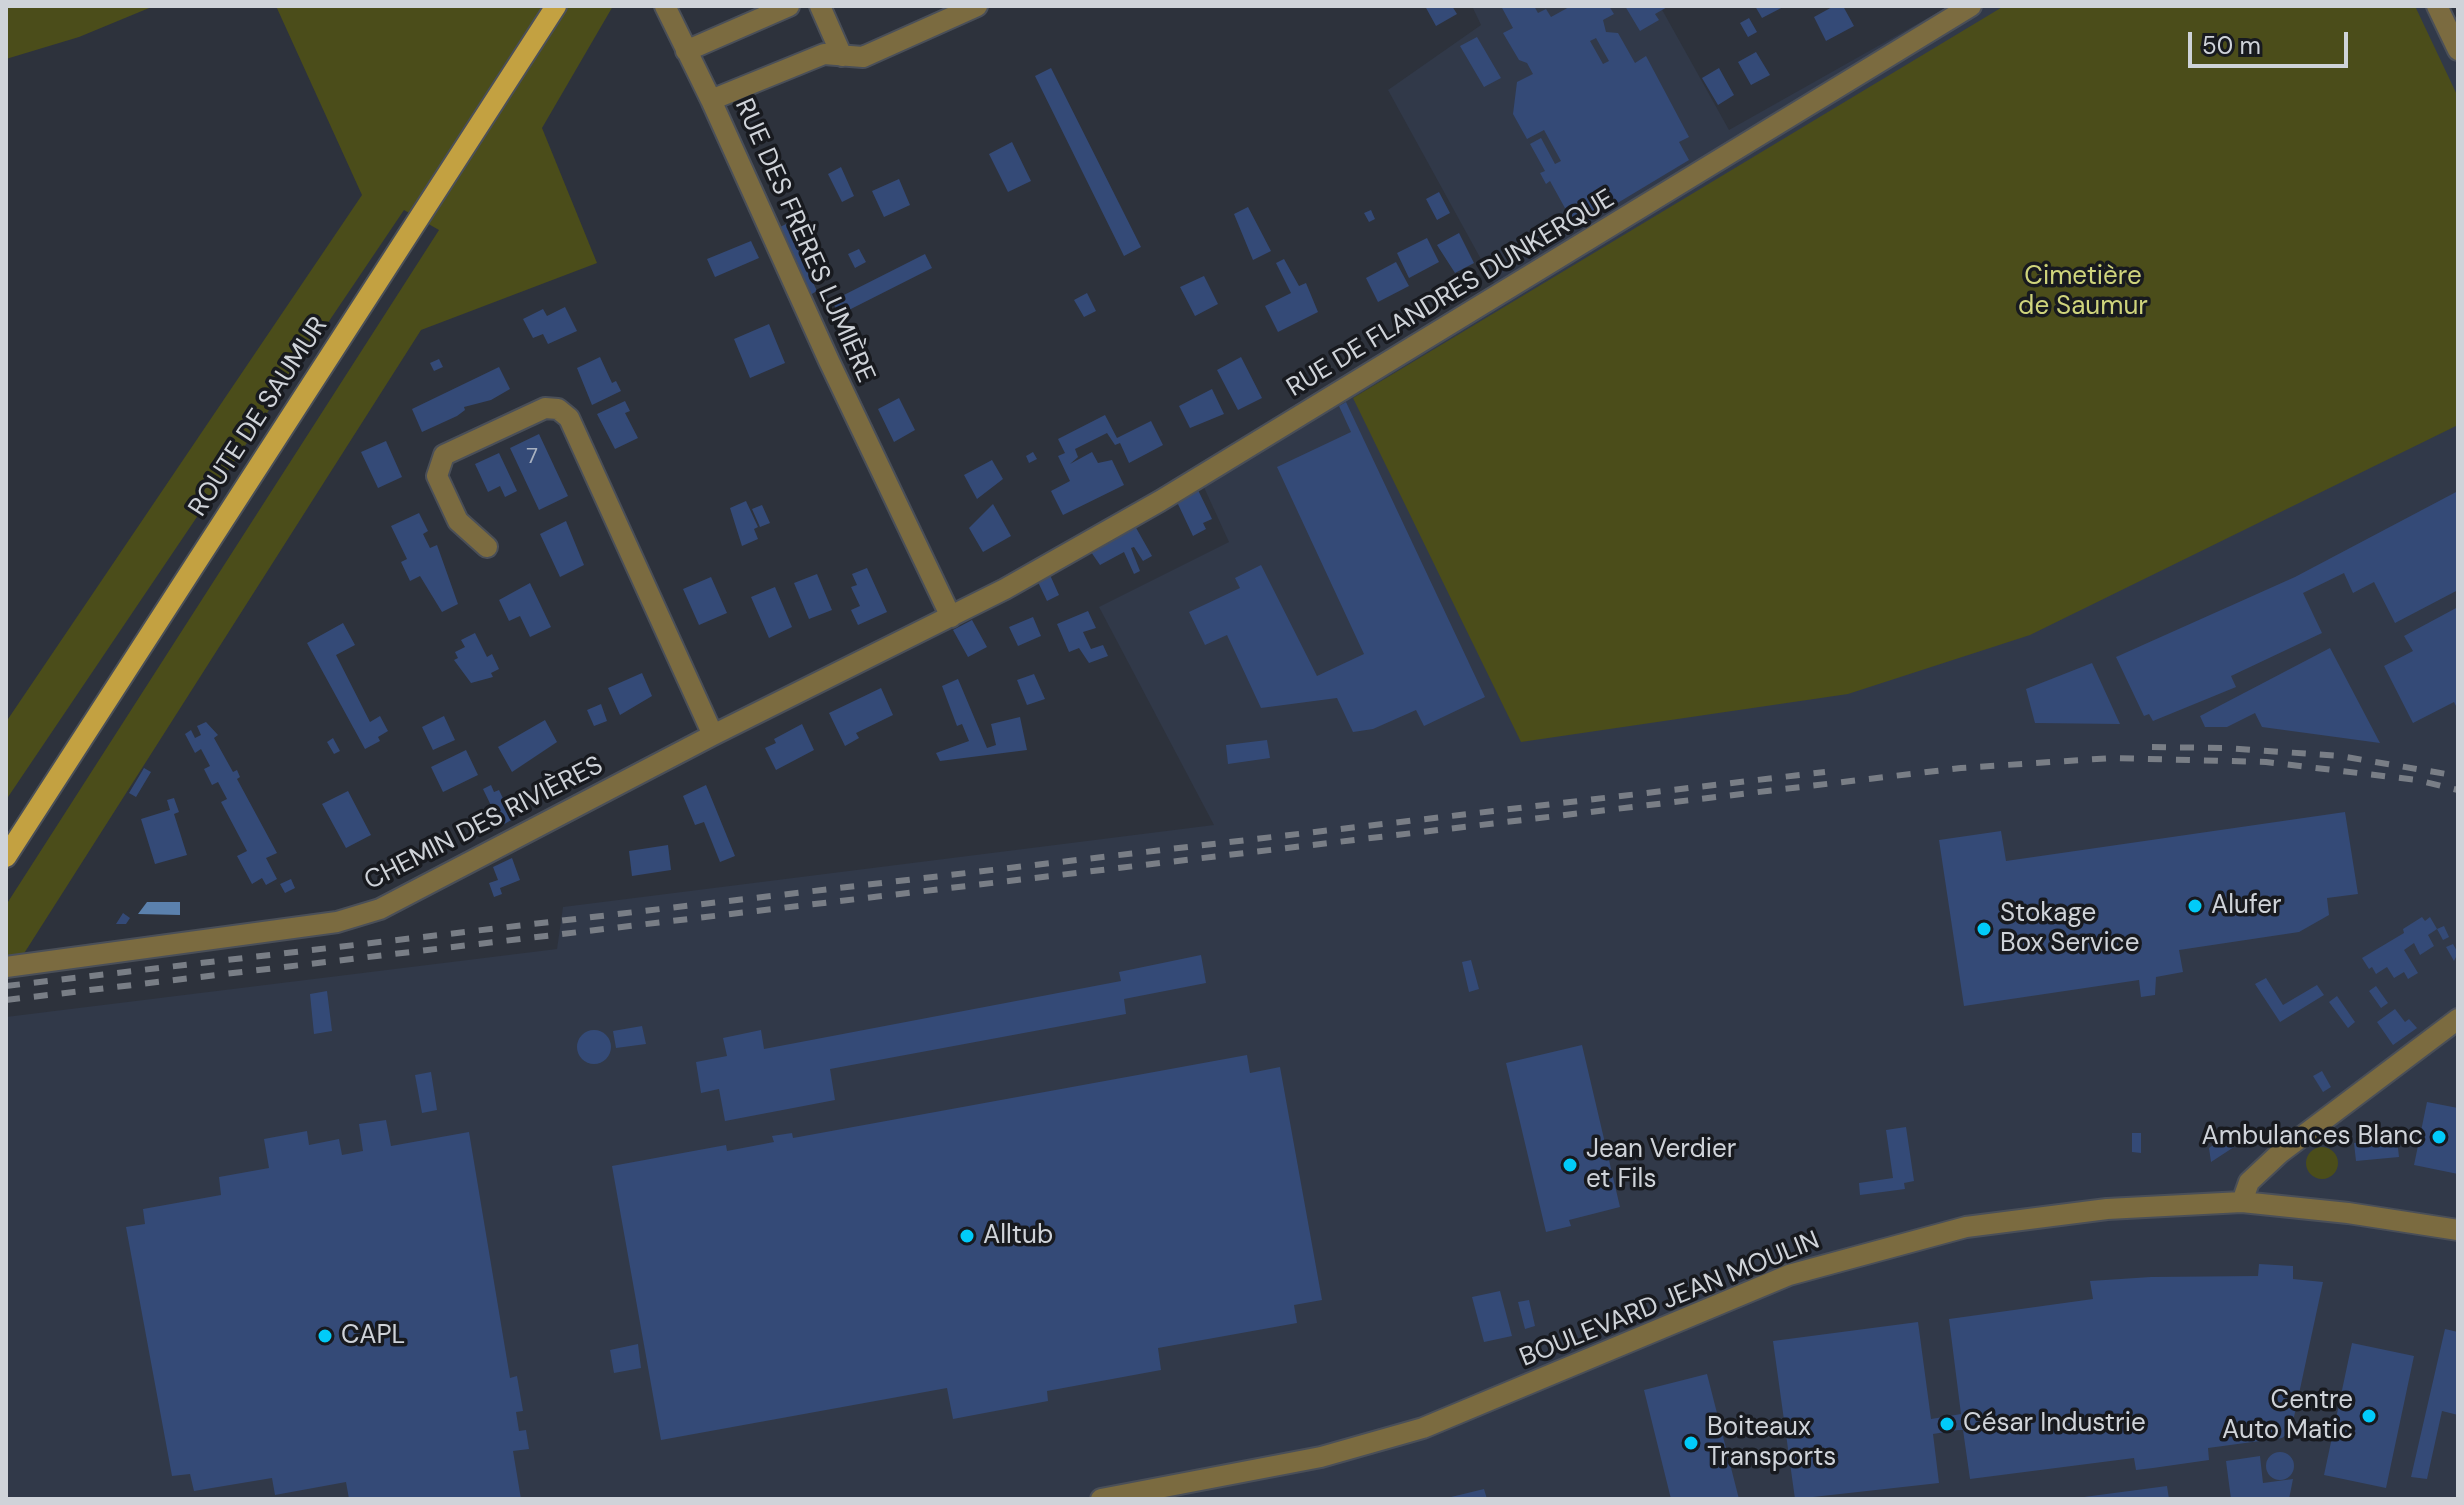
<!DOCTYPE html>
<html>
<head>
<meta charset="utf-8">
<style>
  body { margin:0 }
  #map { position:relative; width:2464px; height:1505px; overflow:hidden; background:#2d323c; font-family:"DM Sans",sans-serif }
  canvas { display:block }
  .frame { position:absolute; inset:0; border:8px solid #cfd3d9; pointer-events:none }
  .scale { position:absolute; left:2188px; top:32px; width:160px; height:36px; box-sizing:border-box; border:4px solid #cfd3d9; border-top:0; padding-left:10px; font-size:24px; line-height:28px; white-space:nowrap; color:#cfd3d9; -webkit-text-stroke:6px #181a1f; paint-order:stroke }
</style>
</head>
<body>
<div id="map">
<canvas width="2464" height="1505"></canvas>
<div class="frame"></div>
<div class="scale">50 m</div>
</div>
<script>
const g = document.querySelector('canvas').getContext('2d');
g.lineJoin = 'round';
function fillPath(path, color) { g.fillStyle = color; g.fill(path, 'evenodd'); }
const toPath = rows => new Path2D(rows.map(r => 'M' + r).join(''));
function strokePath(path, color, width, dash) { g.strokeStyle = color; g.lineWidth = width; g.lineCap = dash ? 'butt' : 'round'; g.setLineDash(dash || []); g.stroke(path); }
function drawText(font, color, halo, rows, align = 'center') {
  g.font = font + ' "DM Sans",sans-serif'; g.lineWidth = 7; g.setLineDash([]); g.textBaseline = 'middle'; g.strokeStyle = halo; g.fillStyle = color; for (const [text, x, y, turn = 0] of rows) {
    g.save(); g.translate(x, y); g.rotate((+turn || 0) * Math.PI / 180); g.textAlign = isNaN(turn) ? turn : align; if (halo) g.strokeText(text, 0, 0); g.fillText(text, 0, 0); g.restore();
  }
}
const built = toPath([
  [1472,6,1660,6,1729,130,1949,6,2450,6,2458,23,2458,1499,6,1499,6,1017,557,949,563,907,1214,825,1099,607,1229,542,1202,483,1505,303,1388,90,1481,25]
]);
const green = toPath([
  [6,6,154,6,79,37,6,59],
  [276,6,613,6,542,128,597,263,421,330,23,955,6,955,6,905,439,230,404,210,6,800,6,722,362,195],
  [2004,6,2415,6,2458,97,2458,425,2030,635,1848,694,1521,742,1353,398],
  '2306 1163a16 16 0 1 1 32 0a16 16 0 1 1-32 0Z'
]);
const water = toPath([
  [147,902,180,902,180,915,138,914]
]);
const building = toPath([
  [1425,6,1452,6,1457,14,1436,26],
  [1501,6,1534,6,1538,13,1546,9,1551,17,1571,6,1609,6,1614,14,1603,20,1606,32,1618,33,1635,63,1646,56,1689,137,1679,142,1689,160,1576,228,1550,181,1546,184,1540,173,1545,171,1530,144,1541,138,1555,164,1561,161,1544,130,1527,139,1513,114,1517,82,1533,74,1527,63,1519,60,1503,33,1513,28],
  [1596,38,1609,61,1603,64,1590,41],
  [1625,6,1669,6,1655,14,1659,20,1640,31],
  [1755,6,1785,6,1762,18],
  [1834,6,1843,6,1854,26,1826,41,1814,17],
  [1749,18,1757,32,1748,37,1740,23],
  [1477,37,1501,78,1484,87,1460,46],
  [1756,52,1770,75,1751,85,1738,62],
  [1051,68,1141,247,1124,256,1035,76],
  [1719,68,1734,95,1718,105,1702,78],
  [1012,142,1031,181,1008,192,989,154],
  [841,167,854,196,842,202,828,174],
  [899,179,910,205,884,217,872,191],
  [1439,192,1450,213,1437,220,1426,199],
  [1248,207,1271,251,1253,260,1234,214],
  [1371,210,1375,219,1369,222,1364,213],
  [786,224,817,291,805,298,772,231],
  [1459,233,1474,263,1455,273,1437,245],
  [1427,238,1439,262,1409,278,1397,253],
  [751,241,759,258,715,277,707,259],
  [859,249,866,262,855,268,848,254],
  [925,254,932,268,839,315,832,301],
  [1284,259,1299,286,1306,283,1318,312,1278,332,1265,306,1291,293,1276,263],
  [1396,262,1409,286,1378,302,1366,278],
  [1204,276,1218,304,1195,316,1180,287],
  [1087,293,1096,311,1084,317,1074,300],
  [565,307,577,331,548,344,543,334,533,338,523,319,543,309,547,316],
  [769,324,785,363,750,378,734,339],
  [600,357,612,383,616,381,621,391,592,405,577,368],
  [1241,357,1262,398,1238,410,1217,370],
  [439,359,443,367,434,371,430,363],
  [499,367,510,389,491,400,464,407,465,410,457,416,422,432,412,409],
  [1212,389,1224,414,1190,428,1179,406],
  [899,398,915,430,894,442,878,409],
  [625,401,630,411,625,413,638,438,615,449,597,414],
  [1346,402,1485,697,1424,726,1416,710,1373,729,1353,732,1337,698,1261,708,1227,635,1205,645,1189,612,1240,588,1235,578,1261,565,1317,676,1364,654,1277,467,1351,432,1339,406],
  [1105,415,1117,438,1151,421,1163,445,1129,463,1120,443,1115,445,1107,433,1075,449,1078,457,1070,464,1092,452,1098,463,1112,460,1124,485,1063,515,1051,491,1070,481,1058,456,1065,453,1058,439],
  [539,434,568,496,539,510,510,448],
  [386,441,402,477,378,488,361,452],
  [1033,452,1037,459,1029,463,1026,456],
  [499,453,517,491,505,497,500,486,488,492,475,464],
  [992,460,1003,479,977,499,964,475],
  [1198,490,1212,519,1203,523,1206,529,1193,536,1177,502],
  [2458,491,2458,590,2395,623,2374,582,2353,593,2344,573,2303,593,2322,633,2231,676,2236,687,2153,721,2149,714,2144,716,2116,657,2295,577],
  [746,501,758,527,754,529,758,539,742,546,730,508],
  [993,504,1011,536,983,552,969,528],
  [762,505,770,523,760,527,752,509],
  [419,513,428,531,423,534,430,548,437,545,458,604,442,612,420,576,410,581,401,562,407,559,391,526],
  [566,521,584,565,560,577,540,534],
  [1135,526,1152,556,1143,561,1134,547,1131,548,1140,571,1134,574,1124,552,1100,565,1091,552],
  [867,568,887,612,858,625,851,610,860,606,851,587,857,585,852,574],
  [817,574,832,610,809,619,794,583],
  [1050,575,1059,595,1047,601,1038,582],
  [711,577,727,613,699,625,683,589],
  [530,583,551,627,530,637,520,616,509,621,499,600],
  [775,587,792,627,769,638,751,597],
  [2458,607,2458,710,2454,702,2413,723,2384,666,2413,651,2404,636],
  [1088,611,1096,628,1083,632,1091,649,1103,645,1108,656,1089,663,1079,648,1069,652,1057,624],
  [1033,617,1041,636,1018,646,1009,627],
  [972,620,987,647,968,657,953,630],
  [343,623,355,645,336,655,370,722,380,716,388,731,378,737,380,741,365,749,307,643],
  [475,633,487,657,492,654,499,669,491,673,493,677,471,683,454,660,458,658,455,652,465,647,461,640],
  [2330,648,2380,743,2262,727,2255,713,2227,727,2205,727,2200,716],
  [2092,663,2120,724,2035,723,2026,689],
  [642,673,652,696,620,715,608,688],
  [1034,674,1045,699,1027,705,1017,680],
  [958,679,987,748,996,745,991,724,1020,717,1027,750,940,761,936,753,969,741,962,724,957,726,942,686],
  [881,688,893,715,856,733,859,738,845,746,829,713],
  [601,704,607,721,594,726,587,710],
  [444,716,455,740,433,750,422,727],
  [545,720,557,742,512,772,498,747],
  [206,722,218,735,214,738,233,772,237,770,240,777,237,779,277,853,266,858,277,879,266,885,262,878,252,884,237,856,247,851,221,802,227,799,218,782,212,785,204,769,210,766,201,749,195,753,185,734,191,730,195,738,201,735,197,726],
  [802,724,814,750,776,770,765,748,776,743,774,739],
  [333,738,340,751,334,754,327,742],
  [1267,740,1270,758,1228,764,1226,745],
  [466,750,478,775,443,792,431,767],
  [144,768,151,772,136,797,129,793],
  [491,785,494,792,499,790,513,819,501,826,483,789],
  [706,785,735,856,720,862,704,822,695,825,683,796],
  [348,791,371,835,346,848,322,804],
  [174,798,179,812,174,814,187,855,155,864,141,819,170,810,167,800],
  [2345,812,2358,894,2327,898,2329,915,2299,932,2179,950,2183,972,2156,977,2155,995,2141,997,2139,980,1964,1006,1939,840,2001,831,2006,861],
  [668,845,671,870,632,876,629,851],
  [512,858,520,880,500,888,502,894,494,897,489,883,498,880,493,867],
  [291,879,295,888,285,893,280,884],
  [123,913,130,918,126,924,116,924],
  [2422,917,2425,921,2430,917,2437,929,2428,935,2434,946,2420,955,2414,943,2404,950,2418,973,2408,979,2404,972,2394,978,2387,967,2376,974,2372,967,2369,969,2362,958,2404,933,2403,929],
  [2444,926,2449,937,2443,940,2437,929],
  [2453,944,2458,953,2454,961,2446,947],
  [1201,955,1206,983,1124,999,1126,1014,830,1069,835,1100,725,1121,719,1089,701,1093,696,1062,727,1056,723,1038,761,1030,764,1049,1121,981,1119,972],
  [1471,960,1479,989,1469,992,1462,962],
  [2266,978,2283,1005,2317,985,2324,995,2280,1022,2255,984],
  [2376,986,2388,1003,2381,1008,2369,991],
  [327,991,332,1031,314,1034,310,994],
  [2337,996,2355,1022,2348,1028,2329,1002],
  [2395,1009,2405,1022,2409,1019,2417,1028,2393,1045,2377,1022],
  [642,1026,646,1044,616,1048,613,1031],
  '577 1047a17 17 0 1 1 34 0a17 17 0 1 1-34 0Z',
  [1582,1045,1620,1207,1569,1220,1571,1226,1546,1232,1506,1063],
  [1247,1055,1250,1073,1280,1067,1322,1300,1294,1305,1297,1323,1158,1348,1161,1370,1047,1391,1048,1401,953,1419,947,1388,661,1440,612,1166,726,1145,727,1151,774,1142,772,1136,792,1133,793,1138],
  [2322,1071,2331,1087,2323,1092,2313,1076],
  [431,1072,437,1110,422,1113,415,1075],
  [2427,1102,2458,1108,2458,1174,2414,1165],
  [386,1120,391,1146,469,1132,510,1378,517,1376,523,1411,516,1412,519,1431,526,1430,529,1449,513,1451,521,1499,349,1499,346,1482,275,1495,272,1478,194,1491,190,1474,172,1476,126,1227,145,1224,143,1209,221,1195,219,1177,269,1168,264,1139,307,1131,309,1145,339,1139,342,1155,363,1151,359,1124],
  [1906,1127,1914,1181,1904,1183,1905,1189,1860,1195,1859,1183,1893,1178,1886,1130],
  [2132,1133,2141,1133,2141,1153,2132,1152],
  [2226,1136,2234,1147,2211,1162,2209,1148],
  [2397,1139,2399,1157,2356,1161,2354,1143],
  [2259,1264,2293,1266,2293,1279,2323,1282,2291,1431,2282,1438,2208,1448,2209,1460,2153,1468,2136,1470,2134,1458,1970,1479,1963,1430,1958,1430,1933,1434,1939,1483,1795,1499,1773,1341,1918,1322,1931,1419,1961,1414,1949,1319,2093,1299,2090,1281,2151,1277,2258,1276],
  [1500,1291,1512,1336,1484,1342,1472,1297],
  [1529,1300,1535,1326,1525,1329,1518,1302],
  [2445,1329,2458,1332,2458,1415,2442,1411,2427,1479,2411,1477],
  [2352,1343,2414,1356,2386,1488,2324,1475],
  [638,1344,641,1368,614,1373,610,1350],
  [1707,1374,1739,1499,1671,1499,1644,1390],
  '2266 1466a14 14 0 1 1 28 0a14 14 0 1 1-28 0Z',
  [2260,1456,2263,1483,2293,1479,2289,1499,2231,1499,2226,1461],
  [2167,1486,2169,1499,2085,1499,2084,1497],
  [1484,1489,1487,1499,1447,1499,1447,1498]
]);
const minor = toPath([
  [665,6,711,100],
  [820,6,842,56],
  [2437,6,2458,50],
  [686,51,789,6],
  [487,547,458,521,437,476,444,455,545,408,558,409,569,418,713,735],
  [951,617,829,361,711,100,824,54,863,57,977,6],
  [6,967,337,922,380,909,713,735,1005,589,1160,501,1971,6],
  [2242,1202,2249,1182,2280,1153,2458,1019],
  [1101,1499,1321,1457,1423,1428,1789,1275,1966,1227,2107,1209,2242,1202,2348,1213,2458,1230]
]);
const major = toPath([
  [6,857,556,6]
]);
const rail = toPath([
  [2152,747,2226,748,2340,756,2458,776],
  [6,986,1825,772],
  [6,1000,1961,768,2112,758,2266,762,2417,780,2458,790]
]);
const markers = [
  [2195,906,8,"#01cbf9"],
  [1984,929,8,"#01cbf9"],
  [2439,1137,8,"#01cbf9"],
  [1570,1165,8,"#01cbf9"],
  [967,1236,8,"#01cbf9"],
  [325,1336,8,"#01cbf9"],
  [2369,1416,8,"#01cbf9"],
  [1947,1424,8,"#01cbf9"],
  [1691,1443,8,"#01cbf9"]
];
const numberNames = [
  ["7",532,457]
];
const streetNames = [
  ["RUE DES FRÈRES LUMIÈRE",804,241,66],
  ["RUE DE FLANDRES DUNKERQUE",1451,294,-31],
  ["ROUTE DE SAUMUR",259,417,-57],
  ["CHEMIN DES RIVIÈRES",484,824,-27],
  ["BOULEVARD JEAN MOULIN",1670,1300,-22]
];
const parkNames = [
  ["Cimetière",2083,277],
  ["de Saumur",2083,307]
];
const poiNames = [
  ["Alufer",2211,906],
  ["Stokage",2000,914],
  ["Box Service",2000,944],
  ["Ambulances Blanc",2423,1137,"right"],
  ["Jean Verdier",1586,1150],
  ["et Fils",1586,1180],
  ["Alltub",983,1236],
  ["CAPL",341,1336],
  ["Centre",2353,1401,"right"],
  ["Auto Matic",2353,1431,"right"],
  ["César Industrie",1963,1424],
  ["Boiteaux",1707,1428],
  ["Transports",1707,1458]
];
fillPath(built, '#313949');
fillPath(green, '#4b4d1a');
fillPath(water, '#5b81ad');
fillPath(building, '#344a77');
strokePath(minor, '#4a4f58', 24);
strokePath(major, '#4a4f58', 24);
strokePath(minor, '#7b6b40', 20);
strokePath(major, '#c3a141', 20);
strokePath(rail, '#797e86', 6, [14, 14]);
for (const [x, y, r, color] of markers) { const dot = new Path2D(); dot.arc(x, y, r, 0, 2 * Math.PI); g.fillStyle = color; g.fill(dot); strokePath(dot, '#181a1f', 3); }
drawText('22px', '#a8b1c0', null, numberNames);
drawText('26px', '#cfd3d9', '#181a1f', streetNames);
drawText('26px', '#cfd47c', '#181a1f', parkNames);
drawText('26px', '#cfd3d9', '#181a1f', poiNames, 'left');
</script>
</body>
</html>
